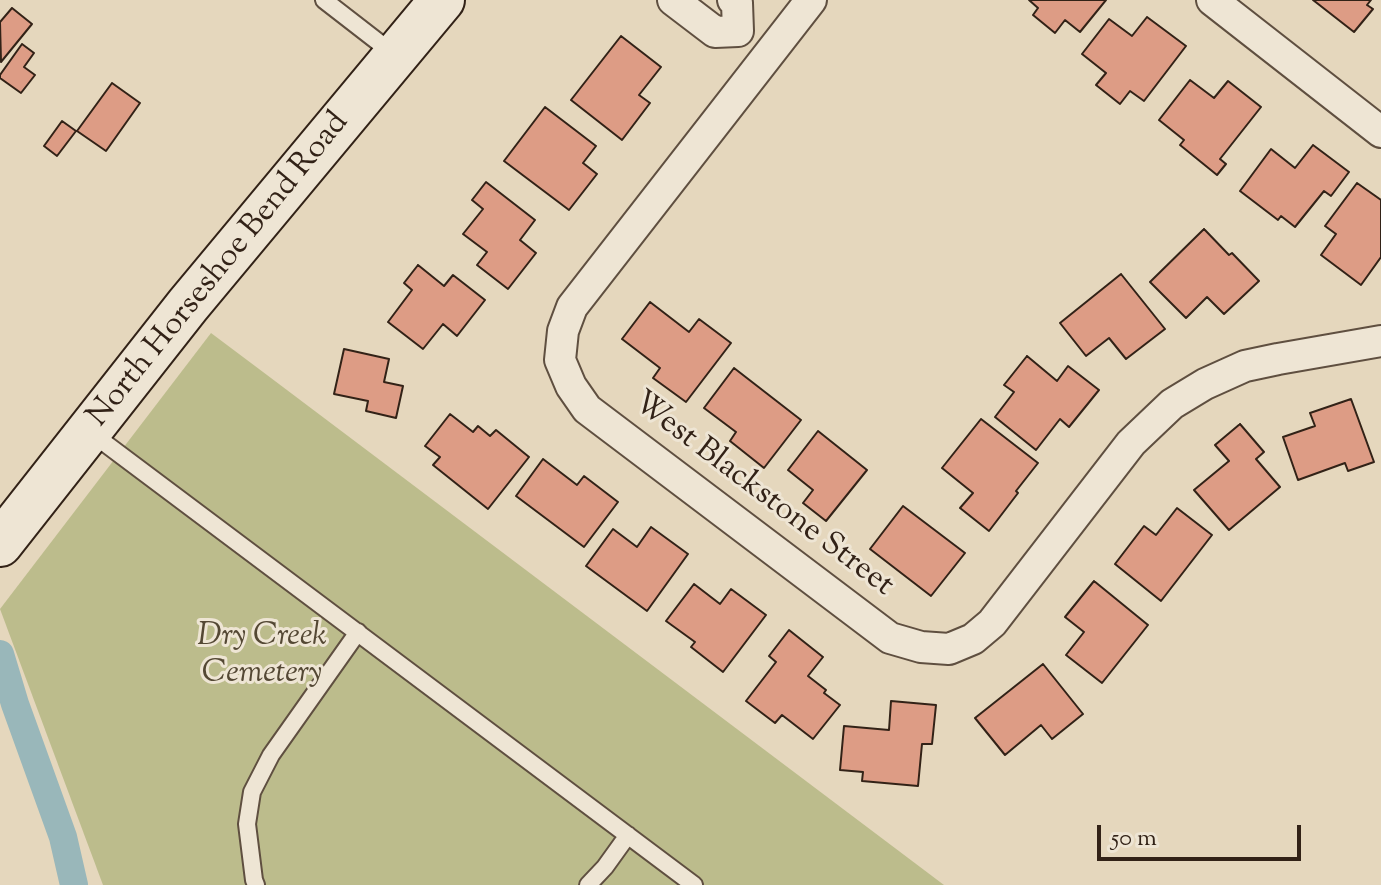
<!DOCTYPE html>
<html>
<head>
<meta charset="utf-8">
<style>
  body { margin:0 }
  #map { position:relative; width:1381px; height:885px; overflow:hidden; background:#e5d7bd; font-family:"Sorts Mill Goudy",serif }
  canvas { display:block }
  .scale { position:absolute; left:1097px; top:825px; width:204px; height:36px; box-sizing:border-box; border:4px solid #322217; border-top:0; padding-left:10px; font-size:24px; line-height:28px; white-space:nowrap; color:#322217; -webkit-text-stroke:6px #eee5d4; paint-order:stroke }
</style>
</head>
<body>
<div id="map">
<canvas width="1381" height="885"></canvas>
<div class="scale">50 m</div>
</div>
<script>
const g = document.querySelector('canvas').getContext('2d');
g.lineJoin = 'round';
function fillPath(path, color) { g.fillStyle = color; g.fill(path, 'evenodd'); }
const toPath = rows => new Path2D(rows.map(r => 'M' + r).join(''));
function strokePath(path, color, width, dash) { g.strokeStyle = color; g.lineWidth = width; g.lineCap = dash ? 'butt' : 'round'; g.setLineDash(dash || []); g.stroke(path); }
function drawText(font, color, halo, rows, align = 'center') {
  g.font = font + ' "Sorts Mill Goudy",serif'; g.lineWidth = 6; g.setLineDash([]); g.textBaseline = 'middle'; g.strokeStyle = halo; g.fillStyle = color; for (const [text, x, y, turn = 0] of rows) {
    g.save(); g.translate(x, y); g.rotate((+turn || 0) * Math.PI / 180); g.textAlign = isNaN(turn) ? turn : align; if (halo) g.strokeText(text, 0, 0); g.fillText(text, 0, 0); g.restore();
  }
}
const green = toPath([
  [211,333,267,375,944,885,103,885,0,609]
]);
const canal = toPath([
  [0,654,15,704,63,837,74,885]
]);
const building = toPath([
  [1029,0,1106,0,1080,32,1065,20,1055,33,1033,15,1038,8,1029,0],
  [1313,0,1371,0,1367,5,1373,9,1354,32,1313,0],
  [12,8,32,24,1,62,0,22,12,8],
  [1147,17,1186,46,1144,101,1130,91,1120,104,1096,85,1106,73,1082,54,1109,19,1132,36,1147,17],
  [621,36,661,67,639,95,650,103,622,140,571,100,621,36],
  [22,44,34,53,24,67,35,75,21,93,0,78,0,75,22,44],
  [1190,80,1214,98,1228,81,1261,107,1220,159,1226,164,1217,175,1180,145,1184,140,1159,120,1190,80],
  [112,83,140,103,106,151,77,131,112,83],
  [545,107,596,146,583,163,597,174,569,210,504,161,545,107],
  [62,121,76,131,57,156,44,146,62,121],
  [1313,145,1349,172,1331,196,1324,191,1295,227,1281,216,1278,220,1240,191,1271,149,1295,168,1313,145],
  [486,182,535,220,520,240,536,253,508,289,477,265,487,252,463,234,483,209,472,200,486,182],
  [1357,183,1381,200,1381,257,1361,285,1321,255,1336,234,1325,226,1357,183],
  [1204,229,1229,255,1232,253,1259,281,1224,314,1207,297,1186,318,1150,282,1204,229],
  [418,265,444,286,453,275,485,300,457,336,443,324,423,349,388,322,412,290,404,283,418,265],
  [1121,274,1165,329,1126,359,1109,338,1086,356,1060,323,1121,274],
  [650,302,689,332,699,319,731,343,686,402,653,378,660,368,622,339,650,302],
  [344,349,389,359,384,382,403,386,396,418,366,411,368,401,334,394,344,349],
  [1027,356,1057,381,1068,366,1099,390,1069,427,1060,419,1036,450,995,417,1014,392,1004,385,1027,356],
  [734,368,801,420,764,468,730,441,736,432,704,408,734,368],
  [1351,399,1374,462,1348,471,1345,463,1298,480,1283,437,1315,426,1310,413,1351,399],
  [450,414,473,432,478,426,490,436,496,430,529,457,488,509,433,465,440,457,425,446,450,414],
  [981,419,1038,463,1016,491,1018,493,989,531,960,508,973,493,942,468,981,419],
  [1240,424,1264,452,1256,459,1280,487,1229,530,1194,490,1229,461,1215,445,1240,424],
  [818,431,867,470,826,521,803,503,813,490,788,470,818,431],
  [543,459,577,485,584,476,618,502,584,547,516,496,543,459],
  [903,506,965,553,931,596,870,549,903,506],
  [1177,508,1212,535,1161,601,1115,564,1144,526,1156,535,1177,508],
  [651,527,688,554,647,611,586,566,613,529,637,547,651,527],
  [1094,581,1148,625,1102,683,1066,655,1084,632,1065,617,1094,581],
  [694,584,720,604,731,589,766,615,723,672,691,647,695,642,666,621,694,584],
  [789,630,823,657,808,676,826,690,824,693,840,705,813,739,782,715,775,723,746,701,776,662,769,656,789,630],
  [1043,664,1083,714,1052,739,1041,725,1005,755,975,718,1043,664],
  [891,701,936,705,932,744,922,744,918,786,862,781,863,772,840,770,844,726,889,730,891,701]
]);
const lane = toPath([
  [324,0,395,55],
  [90,432,694,885],
  [256,885,254,880,247,824,252,792,271,755,358,632],
  [588,885,605,867,628,835]
]);
const street = toPath([
  [673,0,715,32,738,31,737,3,733,0],
  [811,0,572,307,563,331,560,360,571,386,587,409,890,638,921,647,949,649,973,639,992,623,1131,443,1172,404,1205,384,1245,366,1278,359,1381,341],
  [1212,0,1381,132]
]);
const secondary = toPath([
  [0,544,188,305,442,0]
]);
const streetNames = [
  ["North Horseshoe Bend Road",220,271,-51],
  ["West Blackstone Street",762,496,37]
];
const parkNames = [
  ["Dry Creek",262,639],
  ["Cemetery",262,676]
];
fillPath(green, '#bcbc8c');
strokePath(canal, '#99b7ba', 28);
fillPath(building, '#dd9c85');
strokePath(building, '#322217', 2);
strokePath(lane, '#5f4f40', 20);
strokePath(street, '#5f4f40', 34);
strokePath(secondary, '#322217', 48);
strokePath(lane, '#eee5d4', 16);
strokePath(street, '#eee5d4', 30);
strokePath(secondary, '#eee5d4', 44);
drawText('32px', '#322217', '#eee5d4', streetNames);
drawText('italic 32px', '#544834', '#eee5d4', parkNames);
</script>
</body>
</html>
